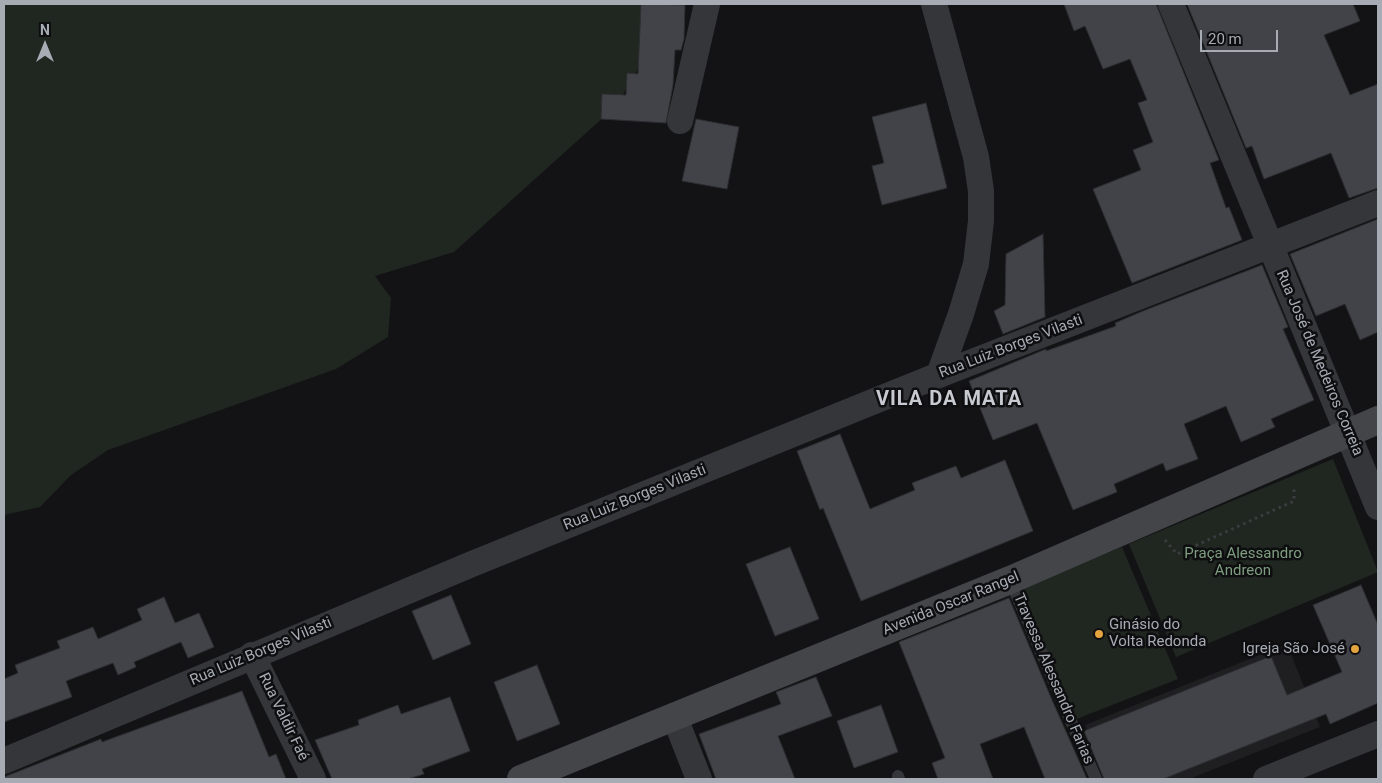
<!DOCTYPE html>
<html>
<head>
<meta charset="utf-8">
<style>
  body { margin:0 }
  #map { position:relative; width:1382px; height:783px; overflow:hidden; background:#131315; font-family:Roboto,sans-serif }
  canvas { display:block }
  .frame { position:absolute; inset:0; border:5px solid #a6abb4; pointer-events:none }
  .north { position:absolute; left:20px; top:20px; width:50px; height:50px; -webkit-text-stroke:4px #0e0e10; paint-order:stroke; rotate:0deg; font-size:14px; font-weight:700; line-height:20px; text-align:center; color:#a6abb4 }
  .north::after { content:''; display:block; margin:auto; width:18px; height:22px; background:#a6abb4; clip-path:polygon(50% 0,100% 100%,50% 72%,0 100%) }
  .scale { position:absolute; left:1200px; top:30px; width:78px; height:22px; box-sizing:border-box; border:2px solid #a6abb4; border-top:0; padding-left:6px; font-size:15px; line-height:18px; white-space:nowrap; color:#a6abb4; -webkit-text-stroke:4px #0e0e10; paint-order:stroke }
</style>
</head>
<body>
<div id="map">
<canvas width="1382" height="783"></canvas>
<div class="frame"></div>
<div class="north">N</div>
<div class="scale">20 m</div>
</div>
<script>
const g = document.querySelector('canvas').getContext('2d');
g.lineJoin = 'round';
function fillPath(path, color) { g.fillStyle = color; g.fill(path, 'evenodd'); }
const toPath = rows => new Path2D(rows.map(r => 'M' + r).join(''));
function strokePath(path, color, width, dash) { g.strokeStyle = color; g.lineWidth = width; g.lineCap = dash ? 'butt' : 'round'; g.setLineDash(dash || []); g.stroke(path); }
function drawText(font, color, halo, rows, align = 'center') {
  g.font = font + ' Roboto,sans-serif'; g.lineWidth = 5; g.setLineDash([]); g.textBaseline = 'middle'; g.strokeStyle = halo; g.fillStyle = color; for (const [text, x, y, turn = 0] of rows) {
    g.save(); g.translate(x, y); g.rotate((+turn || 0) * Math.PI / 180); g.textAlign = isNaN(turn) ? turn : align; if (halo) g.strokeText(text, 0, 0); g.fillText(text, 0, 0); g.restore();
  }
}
const built = toPath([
  [1287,644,1320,727,1189,779,1107,779,1085,725]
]);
const green = toPath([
  [4,4,677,4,616,106,454,252,375,276,391,298,388,337,336,369,108,450,71,475,40,507,4,515],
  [1333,459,1378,572,1176,657,1129,544],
  [1122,547,1178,679,1074,720,1021,589]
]);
const building = toPath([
  [641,4,685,5,684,39,681,50,675,50,673,85,666,123,601,119,602,94,626,95,627,73,638,74,641,4],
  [1064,4,1156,4,1219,160,1210,163,1226,208,1229,207,1242,240,1132,283,1093,189,1141,170,1133,150,1153,142,1138,103,1147,100,1130,59,1103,69,1085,26,1074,31,1064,4],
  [1187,4,1353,4,1360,21,1324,35,1350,95,1378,84,1378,188,1349,198,1331,153,1264,179,1252,146,1246,148,1187,4],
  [926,103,947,188,882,205,872,166,884,163,872,117,926,103],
  [696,119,739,127,727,189,682,181,696,119],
  [1378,219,1378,332,1360,340,1345,304,1316,316,1290,254,1378,219],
  [1043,234,1045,317,1003,334,994,311,1005,305,1006,254,1043,234],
  [1262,265,1288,327,1283,329,1314,400,1271,419,1275,427,1241,442,1226,406,1184,424,1198,459,1166,471,1163,463,1114,484,1117,492,1073,510,1037,423,993,440,969,381,1046,349,1046,351,1116,326,1115,323,1143,311,1262,265],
  [840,434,870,509,915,490,912,483,956,466,961,478,1005,460,1033,531,861,601,823,508,820,510,797,451,840,434],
  [790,547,819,619,775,636,746,564,790,547],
  [1361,585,1378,625,1378,703,1330,724,1326,714,1163,779,1104,779,1084,731,1271,656,1287,695,1342,672,1313,605,1361,585],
  [451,595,471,644,433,660,412,611,451,595],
  [164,597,175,623,199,613,214,647,188,658,181,642,134,662,136,667,118,675,113,663,66,681,72,697,4,722,4,679,18,673,15,665,60,648,57,641,93,627,98,639,142,620,137,609,164,597],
  [1009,598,1052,700,1087,779,1045,779,1024,727,980,744,993,779,938,779,932,763,945,758,899,642,1009,598],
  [537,665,560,724,517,741,494,682,537,665],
  [816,677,832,716,778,736,795,779,716,779,699,734,781,704,776,692,816,677],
  [242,691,269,757,276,754,286,779,4,779,4,777,101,739,102,742,242,691],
  [450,697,470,751,422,769,424,774,408,779,332,779,315,740,359,725,358,720,398,705,401,714,450,697],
  [881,705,898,752,854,768,837,721,881,705]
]);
const path = toPath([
  [1165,540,1177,554,1294,501,1294,486]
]);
const service = toPath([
  [1010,580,1096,779],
  [898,776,899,779]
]);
const minor = toPath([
  [934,4,976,157,981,191,981,221,976,264,961,314,939,375],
  [1171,4,1378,507],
  [680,121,707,4],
  [252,655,313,779],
  [675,718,699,779],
  [4,761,472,564,939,375,1378,203],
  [1266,779,1378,734]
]);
const secondary = toPath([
  [521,779,1010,580,1378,420]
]);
const markers = [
  [1099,634,5,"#e3a33e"],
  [1355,649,5,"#e3a33e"]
];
const streetNames = [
  ["Rua Luiz Borges Vilasti",1011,347,-21],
  ["Rua José de Medeiros Correia",1319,363,67],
  ["Rua Luiz Borges Vilasti",635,498,-22],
  ["Avenida Oscar Rangel",951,604,-22],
  ["Rua Luiz Borges Vilasti",261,652,-23],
  ["Travessa Alessandro Farias",1053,679,67],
  ["Rua Valdir Faé",283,717,64]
];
const parkNames = [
  ["Praça Alessandro",1243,554],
  ["Andreon",1243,571]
];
const poiNames = [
  ["Ginásio do",1109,625],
  ["Volta Redonda",1109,642],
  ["Igreja São José",1345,649,"right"]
];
const districtNames = [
  ["VILA DA MATA",949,400]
];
fillPath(built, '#1f1f22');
fillPath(green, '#202720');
fillPath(building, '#424348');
strokePath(building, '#2d2e31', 1);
strokePath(path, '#3b3d40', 3, [2.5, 4]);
strokePath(service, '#353639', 12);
strokePath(minor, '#353639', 26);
strokePath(secondary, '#434549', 28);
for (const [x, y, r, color] of markers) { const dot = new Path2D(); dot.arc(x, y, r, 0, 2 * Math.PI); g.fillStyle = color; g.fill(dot); strokePath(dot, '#0e0e10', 2); }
drawText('15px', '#a6abb4', '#0e0e10', streetNames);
drawText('15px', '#7e9e7f', '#0e0e10', parkNames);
drawText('15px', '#a6abb4', '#0e0e10', poiNames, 'left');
g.letterSpacing = '1px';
drawText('bold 20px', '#c7cad0', '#0e0e10', districtNames);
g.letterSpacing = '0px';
</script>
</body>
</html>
